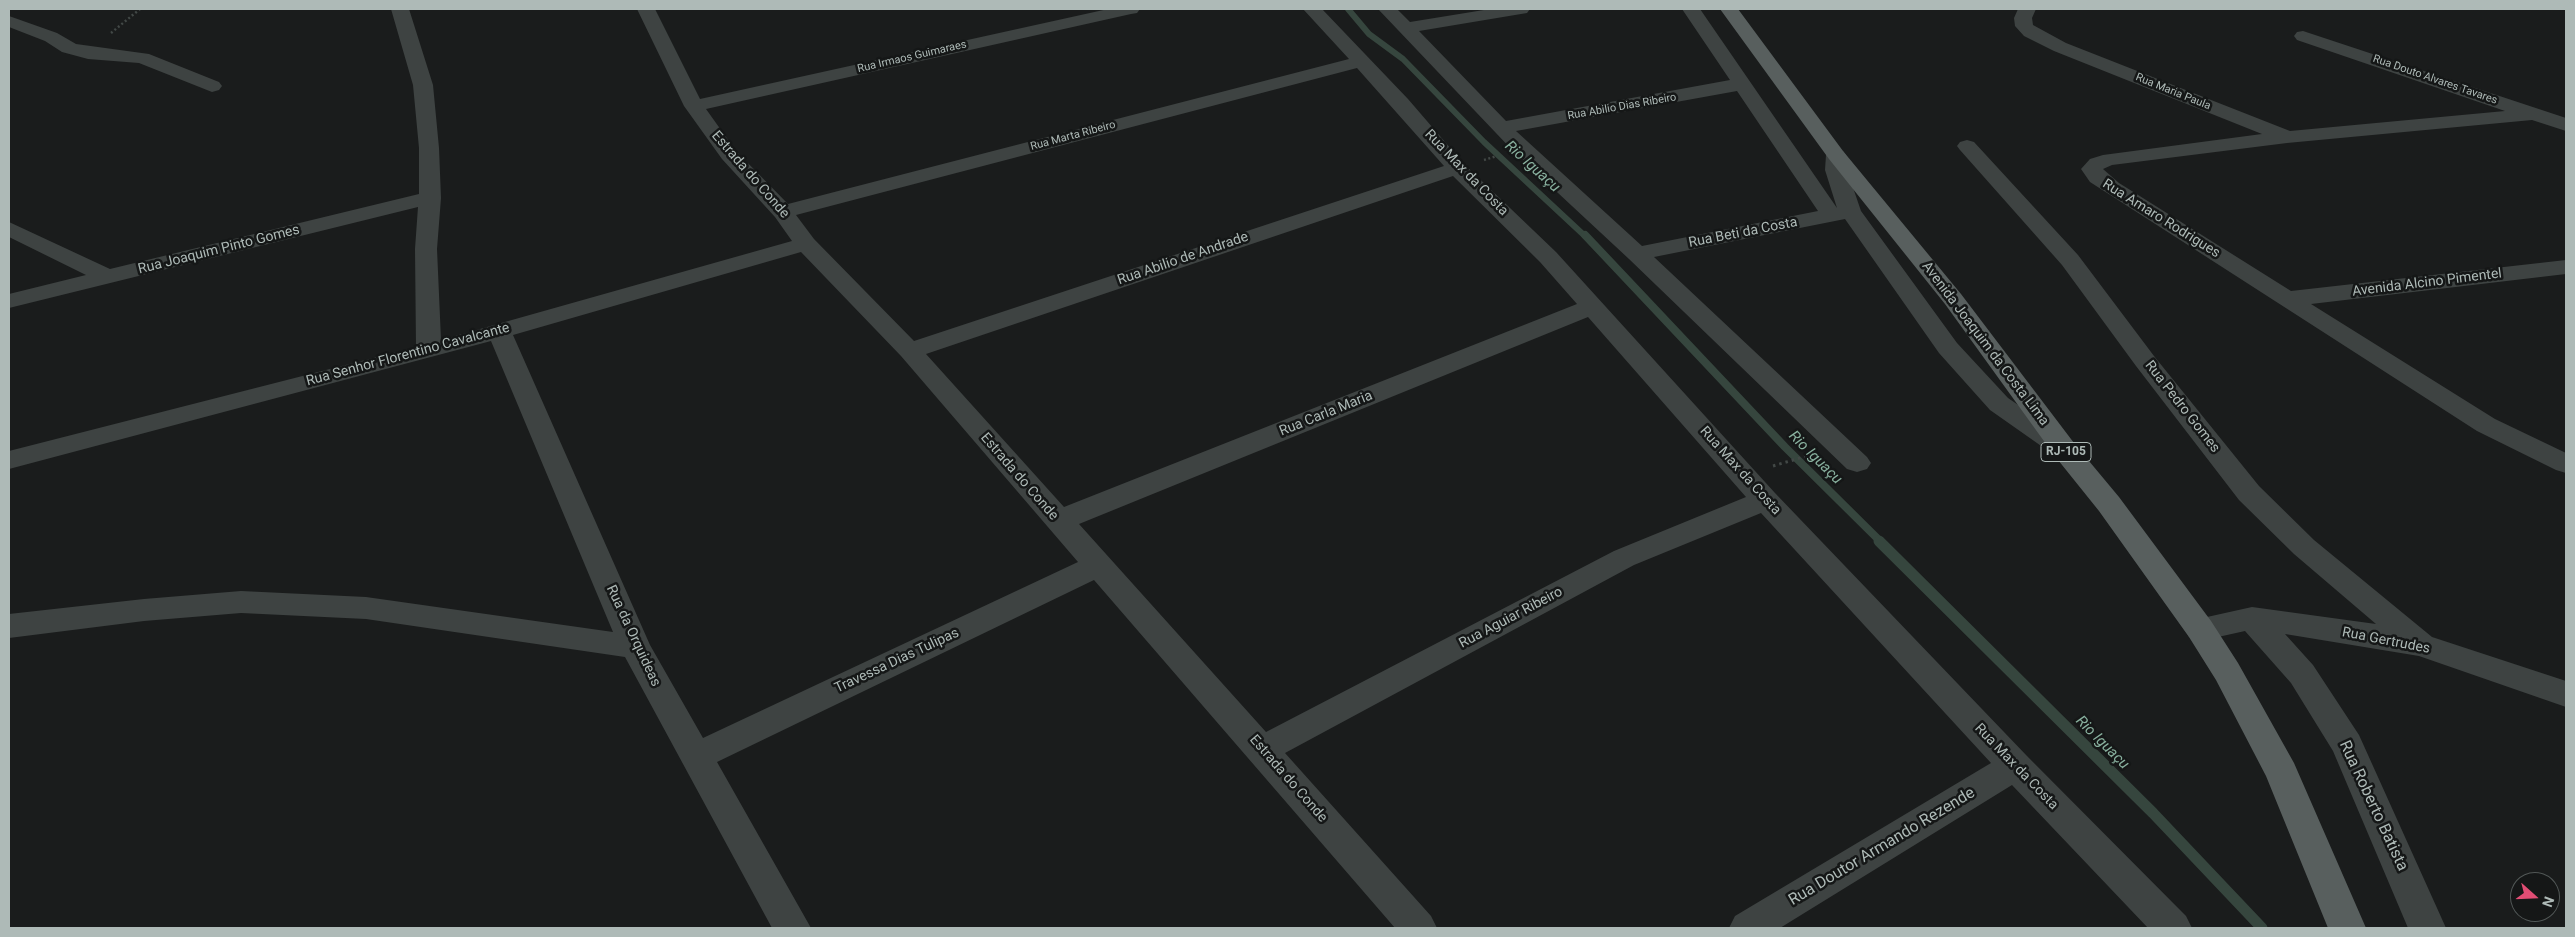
<!DOCTYPE html>
<html>
<head>
<meta charset="utf-8">
<style>
  body { margin:0 }
  #map { position:relative; width:2575px; height:937px; overflow:hidden; background:#1a1c1c; font-family:Roboto,sans-serif }
  canvas { display:block }
  .frame { position:absolute; inset:0; border:10px solid #aebab7; pointer-events:none }
  .north { position:absolute; left:2510px; top:872px; width:50px; height:50px; box-sizing:border-box; background:#151717; border:1px solid #525857; border-radius:50%; rotate:110deg; font-size:14px; font-weight:700; line-height:20px; text-align:center; color:#aebab7 }
  .north::after { content:''; display:block; margin:auto; width:18px; height:22px; background:#e14d74; clip-path:polygon(50% 0,100% 100%,50% 72%,0 100%) }
</style>
</head>
<body>
<div id="map">
<canvas width="2575" height="937"></canvas>
<div class="frame"></div>
<div class="north">N</div>
</div>
<script>
const g = document.querySelector('canvas').getContext('2d');
g.lineJoin = 'round';
const toPath = rows => new Path2D(rows.map(r => 'M' + r).join(''));
function strokePath(path, color, width, dash) { g.strokeStyle = color; g.lineWidth = width; g.lineCap = dash ? 'butt' : 'round'; g.setLineDash(dash || []); g.stroke(path); }
function fillPath(path, color) { g.fillStyle = color; g.fill(path, 'evenodd'); }
function drawText(font, color, halo, rows, align = 'center') {
  g.font = font + ' Roboto,sans-serif'; g.lineWidth = 5; g.setLineDash([]); g.textBaseline = 'middle'; g.strokeStyle = halo; g.fillStyle = color; for (const [text, x, y, turn = 0] of rows) {
    g.save(); g.translate(x, y); g.rotate((+turn || 0) * Math.PI / 180); g.textAlign = isNaN(turn) ? turn : align; if (halo) g.strokeText(text, 0, 0); g.fillText(text, 0, 0); g.restore();
  }
}
const streamFar2 = toPath([
  [1348,9,1369,34,1403,59,1484,142,1586,237]
]);
const streamFar1 = toPath([
  [1585,235,1785,447,1881,542]
]);
const stream = toPath([
  [1879,541,2153,813,2262,928]
]);
const pathFar1 = toPath([
  [111,33,140,9],
  [1484,160,1497,156]
]);
const path = toPath([
  [1773,466,1810,455]
]);
const minor = toPath([
  [391,9,409,9,433,85,439,148,441,198,437,249,441,340,792,241,775,217,722,159,684,106,637,9,655,9,700,99,1108,9,1140,9,1137,13,1131,14,706,109,736,151,788,204,1349,59,1303,9,1322,9,1408,99,1464,164,1556,252,1775,493,2027,756,2186,916,2192,928,2148,928,2012,785,1780,928,1729,928,1735,916,1991,763,1761,513,1634,565,1285,753,1431,916,1437,928,1395,928,1094,580,717,762,811,928,772,928,625,657,366,619,241,613,144,621,9,638,9,614,144,599,241,591,366,597,613,632,491,341,9,469,9,451,416,347,415,249,418,207,9,308,9,294,86,275,9,237,9,222,110,269,419,194,419,148,413,85,391,9],
  [1357,68,1444,166,914,341,814,239,796,215,1357,68],
  [1453,176,1540,262,1577,304,1064,507,926,354,1453,176],
  [801,252,901,356,1078,562,703,738,650,645,513,335,801,252],
  [1588,317,1746,497,1614,551,1266,732,1079,524,1588,317],
  [1378,9,1397,9,1410,22,1490,9,1530,9,1527,13,1419,31,1506,121,1730,80,1682,9,1700,9,1837,208,1825,170,1826,155,1829,151,1836,149,1843,151,1846,155,1847,170,1861,211,1957,343,2008,398,2074,443,2078,449,2074,455,2064,458,2054,455,1990,410,1939,353,1845,219,1654,257,1867,457,1871,463,1867,469,1857,472,1847,469,1629,259,1515,153,1378,9],
  [1737,91,1818,211,1642,246,1516,131,1737,91],
  [2018,9,2036,9,2032,18,2033,25,2066,43,2290,131,2505,111,2297,40,2294,36,2297,32,2303,31,2566,118,2566,131,2532,120,2287,143,2112,165,2103,169,2119,183,2291,291,2566,260,2566,274,2311,304,2495,419,2566,453,2566,473,2556,470,2477,431,2090,182,2081,169,2090,159,2103,155,2262,134,2054,51,2024,36,2015,26,2014,18,2018,9],
  [9,16,57,33,76,44,149,54,219,82,222,86,219,90,212,92,139,63,88,59,62,52,45,41,9,27,9,16],
  [1967,140,1974,142,2078,255,2154,356,2259,486,2314,540,2432,637,2566,681,2566,707,2419,656,2285,634,2313,665,2359,735,2446,928,2408,928,2333,751,2291,683,2245,631,2200,641,2189,637,2185,629,2189,621,2252,607,2376,624,2294,554,2239,500,2136,366,2062,265,1960,150,1957,146,1960,142,1967,140]
]);
const major = toPath([
  [1720,9,1738,9,1843,151,1961,294,2074,443,2119,497,2211,621,2238,663,2294,763,2366,928,2328,928,2266,776,2216,680,2189,637,2099,511,2054,455,1945,304,1829,159,1720,9]
]);
const farStreetnames = [
  ["Rua Irmaos Guimaraes",912,57,-13],
  ["Rua Douto Alvares Tavares",2435,80,19],
  ["Rua Maria Paula",2173,92,22],
  ["Rua Abilio Dias Ribeiro",1622,107,-10],
  ["Rua Marta Ribeiro",1073,136,-15]
];
const shields = [
  [2066,452,50]
];
const shieldNames = [
  ["RJ-105",2066,452]
];
const streetNames = [
  ["Rua Max da Costa",1466,173,46],
  ["Estrada do Conde",750,175,49],
  ["Rua Amaro Rodrigues",2161,219,32],
  ["Rua Beti da Costa",1743,233,-11],
  ["Rua Joaquim Pinto Gomes",219,250,-14],
  ["Rua Abilio de Andrade",1183,259,-19],
  ["Avenida Alcino Pimentel",2427,283,-7],
  ["Avenida Joaquim da Costa Lima",1985,344,53],
  ["Rua Senhor Florentino Cavalcante",408,355,-15],
  ["Rua Pedro Gomes",2182,407,52],
  ["Rua Carla Maria",1326,414,-22],
  ["Rua Max da Costa",1740,471,48],
  ["Estrada do Conde",1019,477,49],
  ["Rua Aguiar Ribeiro",1511,618,-28],
  ["Rua da Orquideas",633,636,65],
  ["Rua Gertrudes",2386,641,11],
  ["Travessa Dias Tulipas",897,661,-25],
  ["Rua Max da Costa",2016,767,46],
  ["Estrada do Conde",1288,779,49]
];
const waterNames = [
  ["Rio Iguaçu",1532,167,42],
  ["Rio Iguaçu",1815,458,45],
  ["Rio Iguaçu",2102,743,45]
];
const nearStreetnames = [
  ["Rua Roberto Batista",2373,806,65],
  ["Rua Doutor Armando Rezende",1882,847,-31]
];
strokePath(streamFar2, '#36463e', 6);
strokePath(streamFar1, '#36463e', 8);
strokePath(stream, '#36463e', 11);
strokePath(pathFar1, '#424846', 2.5, [2, 2.5]);
strokePath(path, '#424846', 3, [2.5, 4]);
fillPath(minor, '#3e4342');
fillPath(major, '#585f5e');
drawText('11px', '#aebab7', '#151717', farStreetnames);
for (const [x, y, w] of shields) { const box = new Path2D(); box.roundRect(x - w / 2, y - 9.5, w, 19, 4); g.fillStyle = '#151717'; g.fill(box); strokePath(box, '#aebab7', 1); }
drawText('bold 12px', '#aebab7', null, shieldNames);
drawText('14px', '#aebab7', '#151717', streetNames);
drawText('italic 15px', '#89b19f', '#151717', waterNames);
drawText('16px', '#aebab7', '#151717', nearStreetnames);
</script>
</body>
</html>
